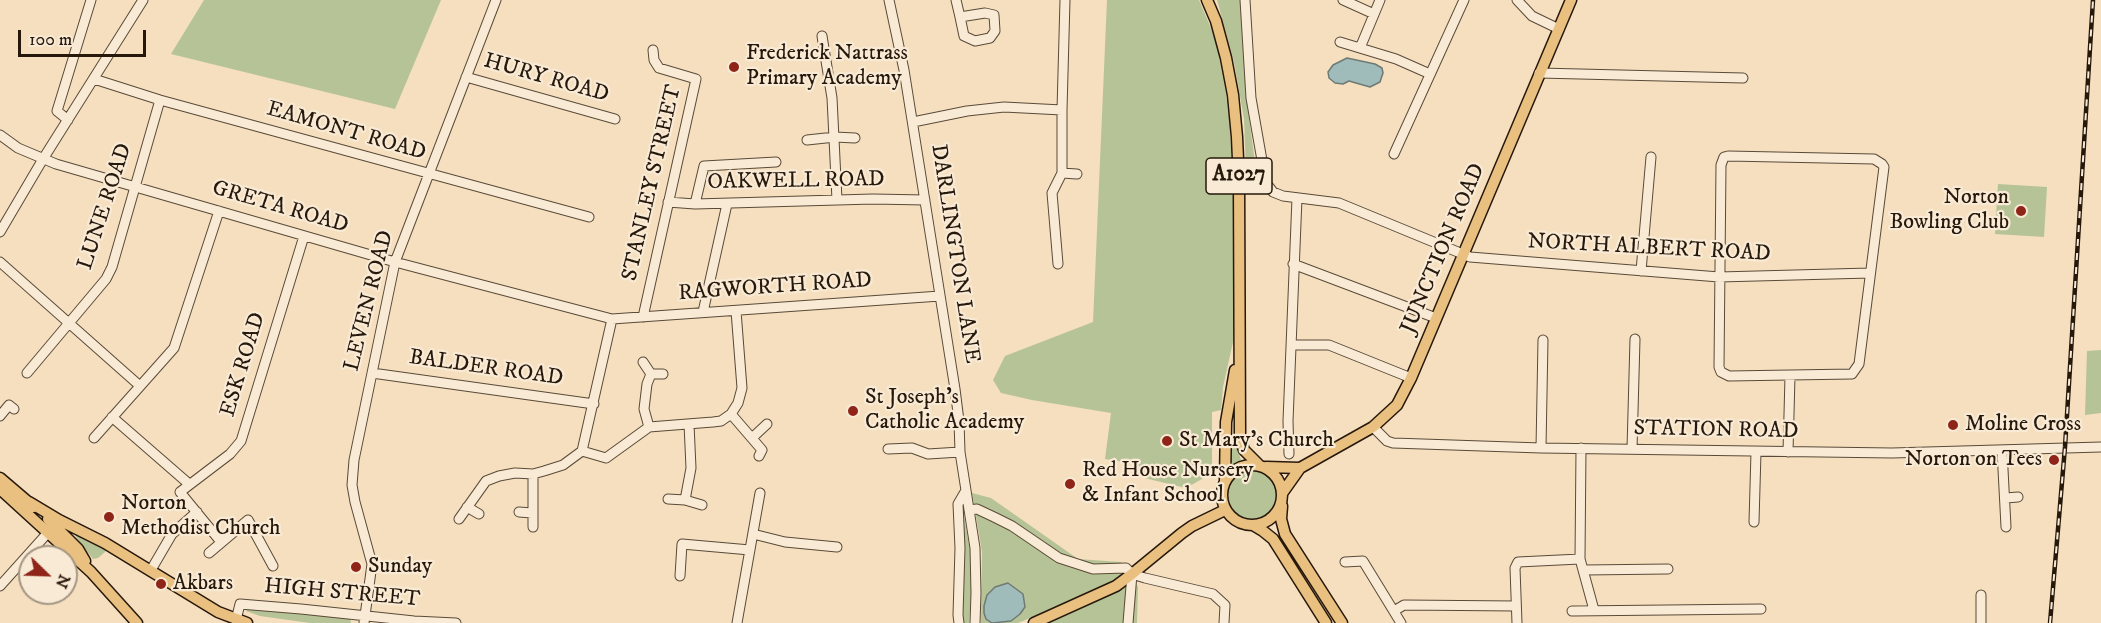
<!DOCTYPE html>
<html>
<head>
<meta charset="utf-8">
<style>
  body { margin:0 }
  #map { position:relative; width:2101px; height:623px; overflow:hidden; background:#f5dfbf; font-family:"IM FELL DW Pica",serif }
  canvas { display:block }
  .north { position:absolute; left:18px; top:545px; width:60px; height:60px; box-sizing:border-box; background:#f8ead5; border:2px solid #a49684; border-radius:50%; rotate:113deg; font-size:16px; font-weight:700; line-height:24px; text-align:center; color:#26180b }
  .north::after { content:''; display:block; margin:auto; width:21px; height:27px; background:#8f2418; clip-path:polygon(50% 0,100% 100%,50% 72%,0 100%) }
  .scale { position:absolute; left:18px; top:30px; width:128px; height:27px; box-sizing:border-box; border:3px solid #26180b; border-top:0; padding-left:8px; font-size:18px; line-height:21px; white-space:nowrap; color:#26180b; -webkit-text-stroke:4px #f8ead5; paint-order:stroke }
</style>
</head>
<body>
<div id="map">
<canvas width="2101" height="623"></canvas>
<div class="north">N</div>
<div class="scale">100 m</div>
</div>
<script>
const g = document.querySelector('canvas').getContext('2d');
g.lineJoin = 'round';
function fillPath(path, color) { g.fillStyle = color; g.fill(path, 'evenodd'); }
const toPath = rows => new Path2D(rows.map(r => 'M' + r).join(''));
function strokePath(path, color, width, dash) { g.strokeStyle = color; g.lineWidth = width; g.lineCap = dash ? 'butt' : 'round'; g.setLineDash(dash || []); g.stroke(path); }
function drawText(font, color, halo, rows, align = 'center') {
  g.font = font + ' "IM FELL DW Pica",serif'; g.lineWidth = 4.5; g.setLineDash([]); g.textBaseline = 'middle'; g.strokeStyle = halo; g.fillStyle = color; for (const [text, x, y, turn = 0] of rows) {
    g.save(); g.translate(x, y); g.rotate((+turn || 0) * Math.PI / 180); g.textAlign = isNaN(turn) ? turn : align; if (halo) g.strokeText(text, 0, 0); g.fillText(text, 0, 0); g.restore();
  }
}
const green = toPath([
  [204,0,441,0,395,109,171,54],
  [1107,0,1199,0,1216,40,1226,94,1230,127,1234,210,1233,342,1223,387,1221,410,1212,412,1212,464,1209,473,1202,479,1186,488,1136,476,1137,464,1105,459,1111,413,1032,400,1001,393,993,380,1005,356,1093,322],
  [1217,0,1240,0,1246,95,1256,170,1246,171,1244,119,1240,96,1234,62],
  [1998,184,2047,187,2044,237,1995,234],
  [2101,350,2101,413,2085,415,2087,351],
  [1230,441,1235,441,1241,460,1231,465],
  '1228 495a24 24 0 1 1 48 0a24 24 0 1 1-48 0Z',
  [972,493,991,498,1078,559,1121,562,1138,587,1137,623,1050,623,1047,611,1018,623,981,623,982,552],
  [962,505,970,550,972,583,969,623,962,623],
  [76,534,105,549,105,552,98,558,93,559,76,537],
  [247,608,350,617,351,623,310,623,260,616,246,611]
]);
const water = toPath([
  [1347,58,1375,64,1382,68,1383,73,1380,82,1370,87,1349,81,1343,84,1335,83,1329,78,1328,72,1333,65,1347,58],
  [1008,583,1023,594,1025,607,1020,614,1011,621,992,623,986,619,984,613,984,606,987,595,995,587,1008,583]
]);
const minor = toPath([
  [889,0,904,70,955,389,959,421,960,452,975,548,976,593,975,623],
  [956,0,960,17,964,36,975,41,990,38,995,31,994,15,985,13,960,17],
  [1245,0,1251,98,1266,183,1273,192,1283,196,1339,203,1470,257,1719,277,1870,273],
  [1343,0,1374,14],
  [1517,0,1532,16,1559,29],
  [822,36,832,98,837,200],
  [1340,42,1396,59,1430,74],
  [1360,48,1380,0],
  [1539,73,1743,78],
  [466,77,615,119],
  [94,79,160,100,589,217],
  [68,120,57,111,91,0],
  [913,122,967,111,1004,107,1062,110],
  [0,135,18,148,56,164,395,262,612,319,940,296],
  [807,140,835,137,855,138],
  [1394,154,1464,0],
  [1728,156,1874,159,1882,164,1884,167,1859,364,1852,374,1729,376,1721,372,1719,367,1721,165,1724,157,1728,156],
  [1062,173,1062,110,1065,0],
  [668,202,695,204,873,199,925,200],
  [695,204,704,166,776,162],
  [0,232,43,159,143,0],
  [0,262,140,386],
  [1058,264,1052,193,1062,173,1077,174],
  [1293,264,1436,318],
  [1641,271,1651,157],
  [703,312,727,204],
  [643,317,696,79,659,68,654,60,653,50],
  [1291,345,1329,345,1411,378],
  [643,362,651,374,663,374],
  [27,373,106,279,112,267,160,100],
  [372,373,594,404],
  [731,414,762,450,759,456],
  [0,416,9,405,14,409],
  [112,417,189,484],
  [649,427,644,409,647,384,651,374],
  [1373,427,1387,441,1393,443,1541,448,1892,453,2101,447],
  [753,437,767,424],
  [94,438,174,348,219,211],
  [1541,448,1543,340],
  [1581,448,1580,559,1594,610],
  [888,449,912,448,928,454,960,452],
  [1632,449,1635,339],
  [2002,450,2006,527],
  [582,451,606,458,649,427,713,422,721,421,731,414,738,403,742,388,736,311],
  [1788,452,1790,376],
  [1289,454,1288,421,1297,198],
  [533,474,533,527],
  [2006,498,2018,497],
  [668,499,685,500,702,505],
  [685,500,691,468,689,424],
  [467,507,479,514],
  [969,510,977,509,994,517,1012,526,1059,558,1093,569,1126,568,1132,574,1145,578,1213,594,1225,605,1224,623],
  [519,512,532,513],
  [459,519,486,481,499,476,515,473,533,474,544,471,563,465,582,451,612,319],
  [1754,522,1756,452],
  [753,534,785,542,837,547],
  [221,542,180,492,230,454,241,441,304,236],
  [209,553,248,520,273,566],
  [1345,562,1363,561,1401,623],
  [151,570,172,534,197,512],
  [1584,570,1668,569],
  [680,576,682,544,750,550],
  [0,586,53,527],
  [1981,595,1981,623],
  [1394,611,1404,605,1516,606],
  [1572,611,1761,609],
  [236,620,240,604,301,609,414,621,456,623],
  [364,623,372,564,355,502,352,485,354,460,395,262,496,0],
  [737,623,760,493],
  [959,623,958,615,960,548,958,504,965,492],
  [1128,623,1132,574],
  [1517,623,1515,568,1518,562,1580,559]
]);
const major = toPath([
  [1207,0,1216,21,1226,58,1233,95,1237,137,1239,182,1240,438,1244,450,1259,465],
  '1222 495a30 30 0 1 1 60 0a30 30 0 1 1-60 0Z',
  [1266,467,1300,468,1373,427,1397,405,1411,378,1571,0],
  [0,478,34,507],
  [1225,481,1226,422,1235,370],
  [0,489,91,572,137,623],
  [1283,492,1300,468],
  [29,502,59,520,105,543,218,612,247,623],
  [1282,506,1281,519,1285,534,1342,623],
  [48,519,78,549,85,561],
  [1253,525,1263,531,1273,539,1326,623],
  [1034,623,1116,586,1132,574,1182,533,1192,526,1225,510]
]);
const rail = toPath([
  [2050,623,2065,447,2093,0]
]);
const markers = [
  [734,67,6,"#8f2418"],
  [2021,211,6,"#8f2418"],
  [853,411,6,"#8f2418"],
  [1953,425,6,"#8f2418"],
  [1167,441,6,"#8f2418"],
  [2054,460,6,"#8f2418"],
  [1070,484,6,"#8f2418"],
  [109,517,6,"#8f2418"],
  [356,567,6,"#8f2418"],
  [161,584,6,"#8f2418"]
];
const shields = [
  [1239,176,66]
];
const shieldNames = [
  ["A1027",1239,176]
];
const poiNames = [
  ["Frederick Nattrass",746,54],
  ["Primary Academy",746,79],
  ["Norton",2009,198,"right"],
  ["Bowling Club",2009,223,"right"],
  ["St Joseph's",865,398],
  ["Catholic Academy",865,423],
  ["Moline Cross",1965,425],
  ["St Mary’s Church",1179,441],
  ["Norton on Tees",2042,460,"right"],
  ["Red House Nursery",1082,471],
  ["& Infant School",1082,496],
  ["Norton",121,504],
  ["Methodist Church",121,529],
  ["Sunday",368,567],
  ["Akbars",173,584]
];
const streetNames = [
  ["HURY ROAD",546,79,16],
  ["EAMONT ROAD",346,132,16],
  ["OAKWELL ROAD",796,182,-1],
  ["STANLEY STREET",653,183,-77],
  ["LUNE ROAD",106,207,-72],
  ["GRETA ROAD",280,208,16],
  ["JUNCTION ROAD",1444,249,-67],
  ["NORTH ALBERT ROAD",1649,249,3],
  ["DARLINGTON LANE",954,254,81],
  ["RAGWORTH ROAD",775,288,-4],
  ["LEVEN ROAD",370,301,-76],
  ["ESK ROAD",244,365,-73],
  ["BALDER ROAD",486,369,8],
  ["STATION ROAD",1716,431,1],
  ["HIGH STREET",342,594,5]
];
fillPath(green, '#b6c396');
fillPath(water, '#9fbbba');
strokePath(water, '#6f7a74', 1.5);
strokePath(minor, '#5a4a38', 11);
strokePath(major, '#26180b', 13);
strokePath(minor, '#f8ead5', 9);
strokePath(major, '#eac080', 10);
strokePath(rail, '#26180b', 4.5);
strokePath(rail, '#f8ead5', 2, [7]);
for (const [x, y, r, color] of markers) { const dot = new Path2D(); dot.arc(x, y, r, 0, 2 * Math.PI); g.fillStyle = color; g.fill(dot); strokePath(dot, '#f8ead5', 2); }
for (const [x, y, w] of shields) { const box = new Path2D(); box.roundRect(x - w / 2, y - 18, w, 36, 4.5); g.fillStyle = '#f8ead5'; g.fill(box); strokePath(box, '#26180b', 1.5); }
drawText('bold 21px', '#26180b', null, shieldNames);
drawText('22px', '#26180b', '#f8ead5', poiNames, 'left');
drawText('22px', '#26180b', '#f8ead5', streetNames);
</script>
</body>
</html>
